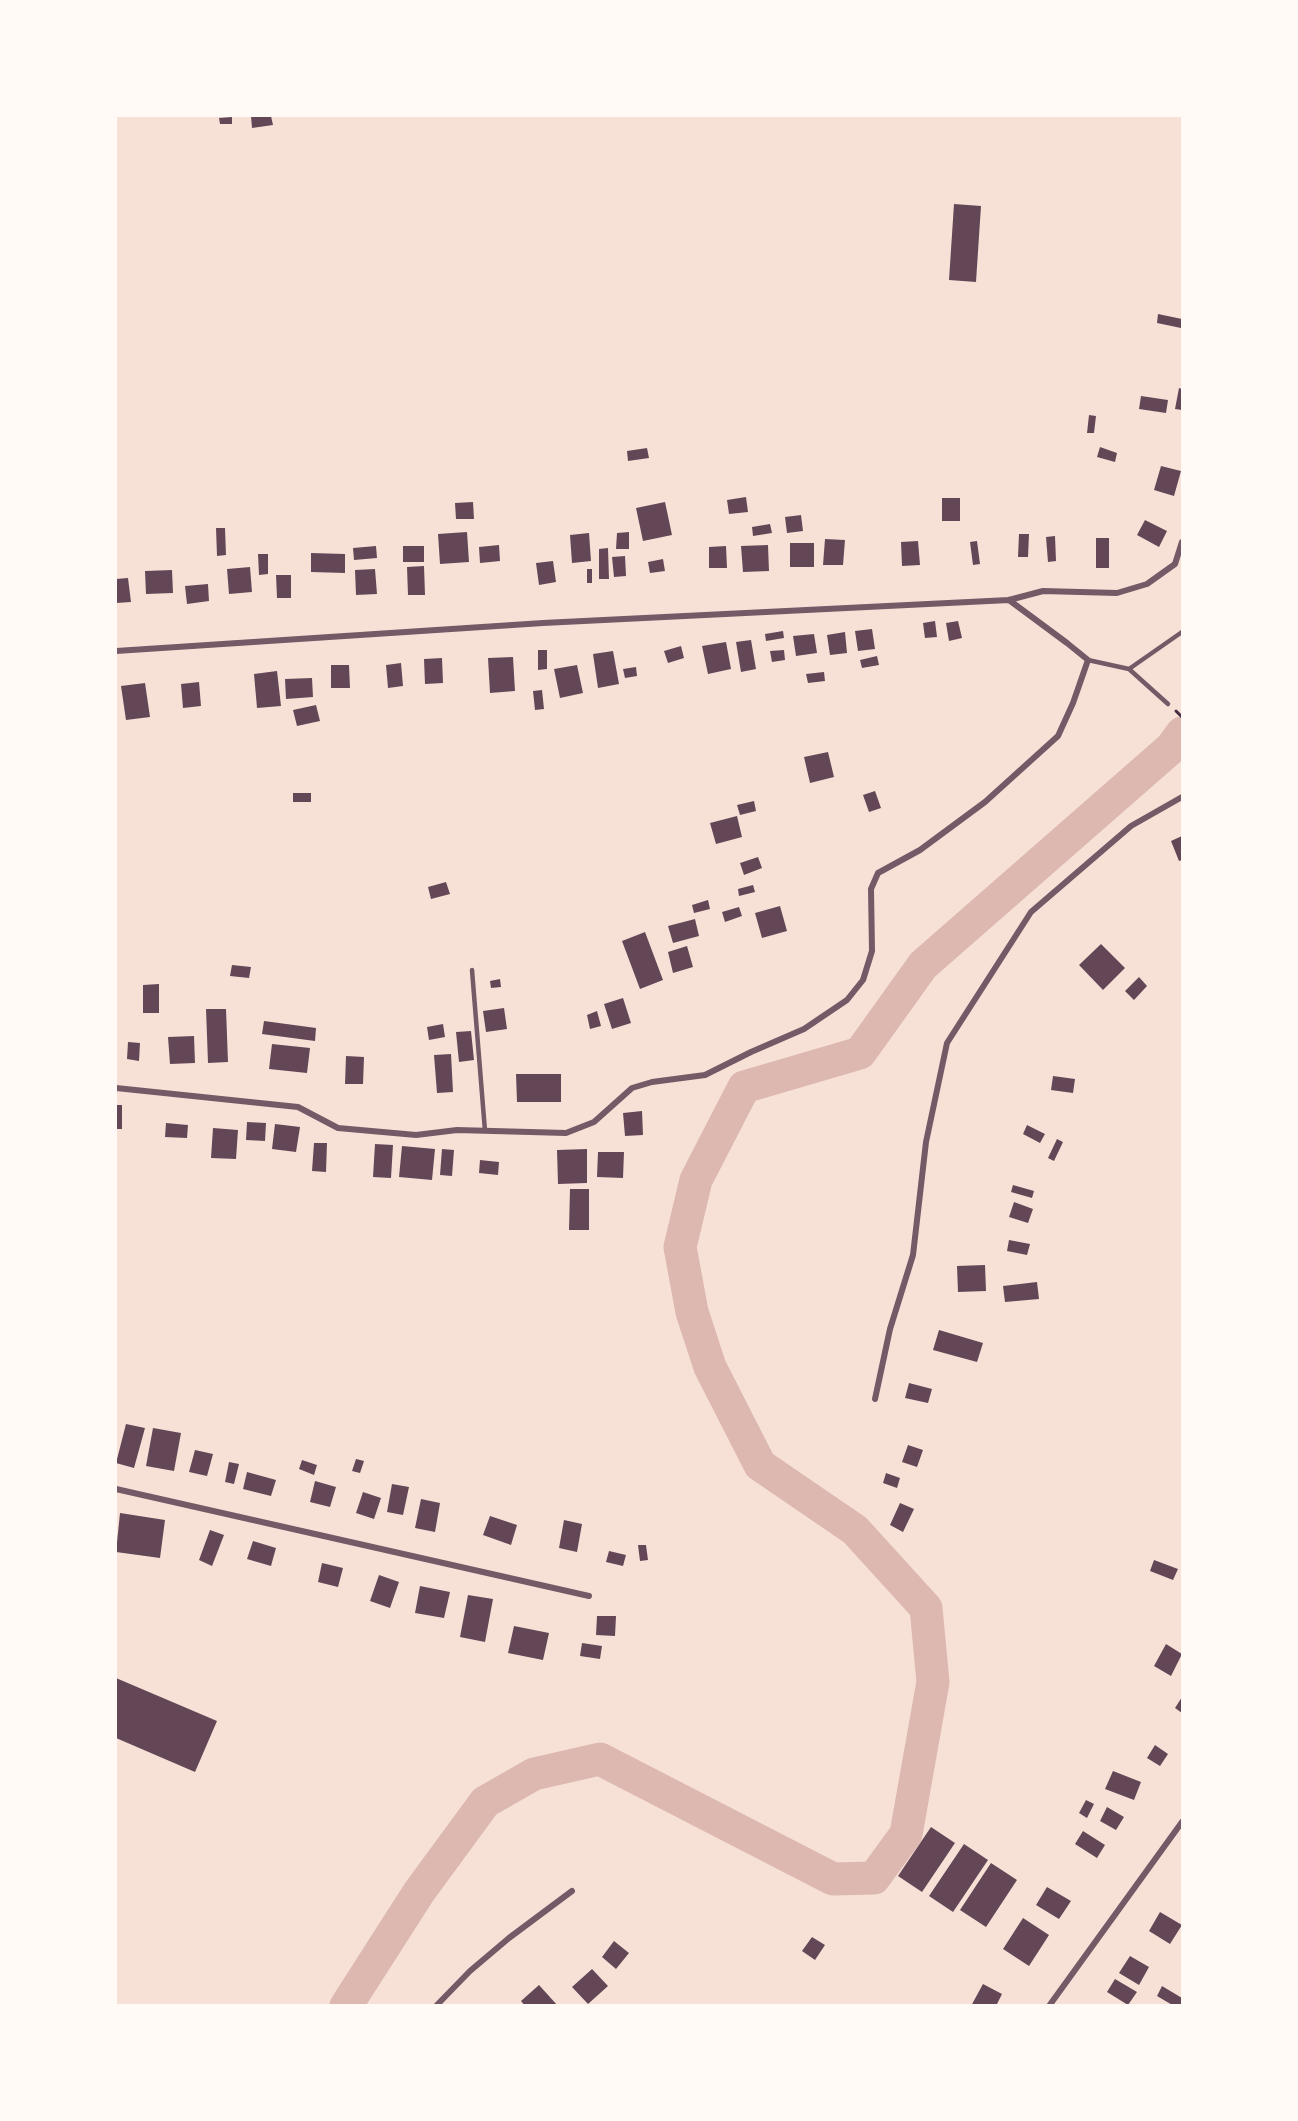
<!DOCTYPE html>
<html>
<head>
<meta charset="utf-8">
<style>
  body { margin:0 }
  #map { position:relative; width:1298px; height:2121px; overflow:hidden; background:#f7e1d7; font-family:Barlow,sans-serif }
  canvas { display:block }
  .frame { position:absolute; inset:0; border:117px solid #fffaf5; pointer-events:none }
</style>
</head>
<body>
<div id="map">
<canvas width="1298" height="2121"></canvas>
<div class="frame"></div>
</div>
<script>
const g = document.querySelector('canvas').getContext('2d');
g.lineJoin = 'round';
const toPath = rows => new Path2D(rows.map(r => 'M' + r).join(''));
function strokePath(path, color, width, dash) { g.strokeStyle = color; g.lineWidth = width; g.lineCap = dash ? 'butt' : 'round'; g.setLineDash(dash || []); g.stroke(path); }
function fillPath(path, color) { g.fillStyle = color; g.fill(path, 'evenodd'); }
const river = toPath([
  [346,2006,419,1892,485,1802,534,1774,600,1759,833,1879,874,1878,906,1834,933,1682,926,1608,855,1530,760,1465,710,1367,692,1312,680,1247,696,1180,744,1087,860,1053,923,965,1171,748,1182,733]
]);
const building = toPath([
  [251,116,271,116,273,125,252,128],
  [232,117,232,124,220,124,219,118],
  [954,204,981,206,976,282,949,280],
  [1158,314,1182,319,1181,328,1157,323],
  [1179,388,1182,389,1182,410,1175,409],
  [1141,396,1168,400,1166,413,1139,409],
  [1089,415,1096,416,1094,433,1087,433],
  [1100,447,1117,453,1115,462,1097,457],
  [647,448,649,458,628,461,627,451],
  [1161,466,1181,471,1174,496,1154,490],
  [746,497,748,512,729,514,727,500],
  [942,498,960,498,960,521,942,521],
  [473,502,474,519,456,519,455,503],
  [665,502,672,535,643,541,636,508],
  [801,515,803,531,787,533,785,517],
  [1145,520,1167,531,1159,547,1137,535],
  [770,524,772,533,753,536,752,527],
  [216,528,225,528,226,555,217,556],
  [467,532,469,562,440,564,438,534],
  [629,532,629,549,616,549,617,533],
  [589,533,591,561,572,563,570,535],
  [1019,534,1029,534,1028,557,1018,557],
  [1055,536,1056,561,1048,562,1046,537],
  [1096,538,1109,538,1109,568,1096,568],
  [825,539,845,540,843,565,823,565],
  [918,541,920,565,902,566,901,542],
  [977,541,980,564,973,565,970,542],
  [790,543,814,543,814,567,790,567],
  [499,545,500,561,480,563,479,547],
  [768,545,769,571,743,572,741,546],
  [376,546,377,558,354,560,353,548],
  [403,546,424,546,424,562,403,562],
  [726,546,727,568,709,568,709,547],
  [608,548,609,579,599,579,599,549],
  [311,553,345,554,345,573,311,572],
  [258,554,268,554,268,574,259,575],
  [625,556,626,576,614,577,612,557],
  [663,559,665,571,650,573,648,562],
  [553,561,556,582,539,585,536,563],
  [424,566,425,595,408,595,407,567],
  [250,567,252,592,229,594,227,569],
  [375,569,377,594,356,595,355,570],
  [587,569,592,569,592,583,587,583],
  [172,570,173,593,146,594,145,571],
  [276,575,291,575,291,598,277,598],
  [128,578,131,602,116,603,116,579],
  [208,584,209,601,187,604,185,586],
  [935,621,937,637,925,638,923,623],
  [958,621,962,638,949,641,946,623],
  [872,629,875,649,858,651,855,631],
  [783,631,784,638,766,641,765,634],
  [845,632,847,653,830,655,827,635],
  [814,634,817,653,796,656,793,636],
  [751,640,756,669,741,672,736,642],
  [726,642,731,669,708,674,702,646],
  [681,646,684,658,668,663,664,651],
  [538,650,547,650,547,669,538,670],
  [784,650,785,660,772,662,770,651],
  [613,651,619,684,598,688,593,654],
  [877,656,879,665,862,668,860,660],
  [513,657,515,691,490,693,488,658],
  [442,658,443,683,425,684,424,659],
  [401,663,403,686,388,688,386,665],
  [331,665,349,665,350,688,331,688],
  [577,665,583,693,560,698,554,669],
  [636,667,637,676,625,678,623,669],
  [277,671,281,706,257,708,254,674],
  [824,672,825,681,808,683,806,674],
  [312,678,313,697,286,699,285,679],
  [199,682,201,706,183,708,181,684],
  [145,683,150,717,126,720,121,686],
  [542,690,544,709,535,710,533,691],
  [316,705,320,721,297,726,293,710],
  [828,752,834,777,810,783,804,757],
  [875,791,881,808,869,812,863,795],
  [293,793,311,793,311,802,293,802],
  [754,801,756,811,740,815,737,805],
  [737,816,742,837,716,844,710,823],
  [1182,836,1182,860,1179,861,1171,841],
  [758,857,762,868,744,875,740,863],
  [446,882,450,894,431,899,428,887],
  [753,885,755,892,739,896,738,889],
  [708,900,710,909,694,913,692,905],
  [780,906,787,931,762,938,755,913],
  [739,907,742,916,725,922,722,912],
  [695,919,699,936,673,943,668,926],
  [645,932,663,980,640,989,622,941],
  [1101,944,1125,968,1103,990,1079,965],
  [687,946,693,967,673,973,668,952],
  [232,965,251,967,249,978,230,976],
  [1139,977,1147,986,1134,1000,1125,991],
  [500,979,501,987,491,988,490,981],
  [159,984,159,1013,143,1013,143,985],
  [623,998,631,1023,612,1029,604,1004],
  [504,1008,507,1029,486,1032,483,1011],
  [206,1009,226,1009,228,1062,208,1063],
  [597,1011,601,1026,590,1029,587,1015],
  [264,1021,316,1028,315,1041,262,1034],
  [443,1024,445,1037,429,1040,427,1027],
  [471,1031,474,1060,459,1062,456,1032],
  [194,1036,195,1063,170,1064,168,1037],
  [128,1042,140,1043,139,1061,127,1059],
  [272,1044,310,1048,307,1073,269,1069],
  [451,1054,453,1092,437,1093,434,1055],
  [346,1056,364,1057,363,1084,345,1084],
  [516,1074,561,1074,561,1102,517,1102],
  [1053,1076,1075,1079,1073,1093,1051,1090],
  [116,1105,122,1105,122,1129,116,1129],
  [642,1111,643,1135,625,1136,623,1113],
  [247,1122,266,1123,265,1141,246,1140],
  [166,1123,188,1125,187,1138,165,1137],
  [275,1124,300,1127,296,1152,272,1149],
  [1027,1125,1045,1134,1040,1143,1023,1134],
  [213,1128,238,1130,236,1159,211,1158],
  [1057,1139,1063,1142,1054,1161,1048,1158],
  [314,1143,327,1143,326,1172,312,1171],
  [375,1144,393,1145,391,1178,373,1177],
  [402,1146,435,1149,432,1180,399,1177],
  [442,1149,454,1150,452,1176,440,1175],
  [587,1149,587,1183,558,1184,557,1150],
  [598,1152,624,1152,623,1178,597,1177],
  [480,1160,499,1162,498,1175,479,1173],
  [1013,1185,1034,1191,1032,1198,1011,1192],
  [570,1189,589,1189,589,1230,569,1230],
  [1014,1202,1033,1209,1028,1223,1009,1217],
  [1009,1240,1030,1244,1027,1255,1007,1251],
  [985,1265,986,1291,958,1292,957,1266],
  [1037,1282,1039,1299,1005,1302,1003,1286],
  [939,1330,983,1343,977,1362,933,1350],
  [909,1383,932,1389,928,1403,905,1398],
  [126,1424,145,1428,134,1468,116,1463],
  [153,1428,181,1433,174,1471,146,1466],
  [908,1445,923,1450,917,1467,902,1462],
  [195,1450,213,1454,207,1476,189,1472],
  [356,1459,364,1461,360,1473,352,1471],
  [302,1460,317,1465,314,1475,299,1469],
  [229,1462,239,1464,234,1484,225,1482],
  [247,1472,276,1480,271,1496,243,1489],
  [886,1473,900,1478,897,1488,883,1483],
  [315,1481,336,1487,330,1507,310,1502],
  [392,1484,409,1487,403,1515,387,1512],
  [363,1492,381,1498,374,1519,356,1513],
  [421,1499,440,1503,435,1532,415,1528],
  [900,1503,914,1509,903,1532,890,1525],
  [120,1513,165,1520,160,1558,116,1552],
  [490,1516,517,1525,511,1545,483,1535],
  [564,1520,582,1524,577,1552,559,1548],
  [210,1530,224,1535,212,1566,199,1560],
  [253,1541,276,1548,271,1566,247,1559],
  [638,1545,646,1545,648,1560,640,1561],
  [609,1551,626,1555,623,1566,606,1562],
  [1154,1560,1178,1569,1173,1580,1150,1571],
  [322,1563,343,1568,338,1587,318,1582],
  [379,1575,399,1582,390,1608,370,1601],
  [420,1586,450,1592,444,1618,415,1613],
  [468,1595,493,1599,485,1642,460,1637],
  [597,1616,616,1616,615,1636,596,1635],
  [514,1626,549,1633,543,1660,508,1653],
  [582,1643,602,1646,600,1659,580,1656],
  [1166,1644,1182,1654,1171,1676,1154,1666],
  [116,1678,217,1721,195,1772,116,1738],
  [1182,1697,1182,1713,1175,1708],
  [1155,1745,1168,1754,1160,1766,1147,1758],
  [1113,1771,1141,1782,1134,1800,1105,1789],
  [1086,1800,1094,1804,1087,1818,1079,1813],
  [1107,1807,1124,1817,1116,1830,1100,1821],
  [931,1827,955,1843,922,1892,898,1876],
  [1083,1831,1105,1845,1097,1858,1075,1844],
  [964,1844,988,1860,953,1912,929,1896],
  [991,1863,1017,1880,986,1927,960,1910],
  [1047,1887,1071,1901,1059,1919,1036,1905],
  [1160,1912,1182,1925,1170,1944,1149,1931],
  [1023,1918,1049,1935,1029,1966,1003,1949],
  [812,1937,825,1945,815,1960,802,1951],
  [614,1941,629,1953,616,1969,602,1957],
  [1130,1956,1149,1967,1139,1985,1119,1973],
  [592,1969,608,1986,588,2004,572,1987],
  [1115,1979,1137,1992,1128,2005,1107,1992],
  [983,1984,1002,1994,996,2006,971,2006],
  [539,1985,558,2006,525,2006,521,2001],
  [1162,1986,1182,1998,1182,2006,1174,2006,1157,1996]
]);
const path = toPath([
  [1176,711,1182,717]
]);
const service = toPath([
  [1088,660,1129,669,1168,704],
  [1129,669,1182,632],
  [472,970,485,1131]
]);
const minor = toPath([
  [116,651,543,623,1009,600,1043,591,1117,593,1147,584,1175,564,1182,542],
  [116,1088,298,1107,338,1128,416,1135,457,1130,566,1133,594,1122,632,1088,652,1082,705,1075,751,1052,804,1029,847,1000,863,980,872,951,871,889,878,873,920,850,985,802,1058,736,1073,703,1088,660,1067,643,1009,600],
  [875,1399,890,1329,913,1255,926,1142,947,1043,1031,912,1131,826,1182,797],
  [116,1489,589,1596],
  [436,2006,470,1971,509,1938,572,1891],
  [1049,2006,1182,1822]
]);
strokePath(river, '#dcb8b0', 33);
fillPath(building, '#644757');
strokePath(path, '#4a2c40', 3);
strokePath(service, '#755966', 4.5);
strokePath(minor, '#755966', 6);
</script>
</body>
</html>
